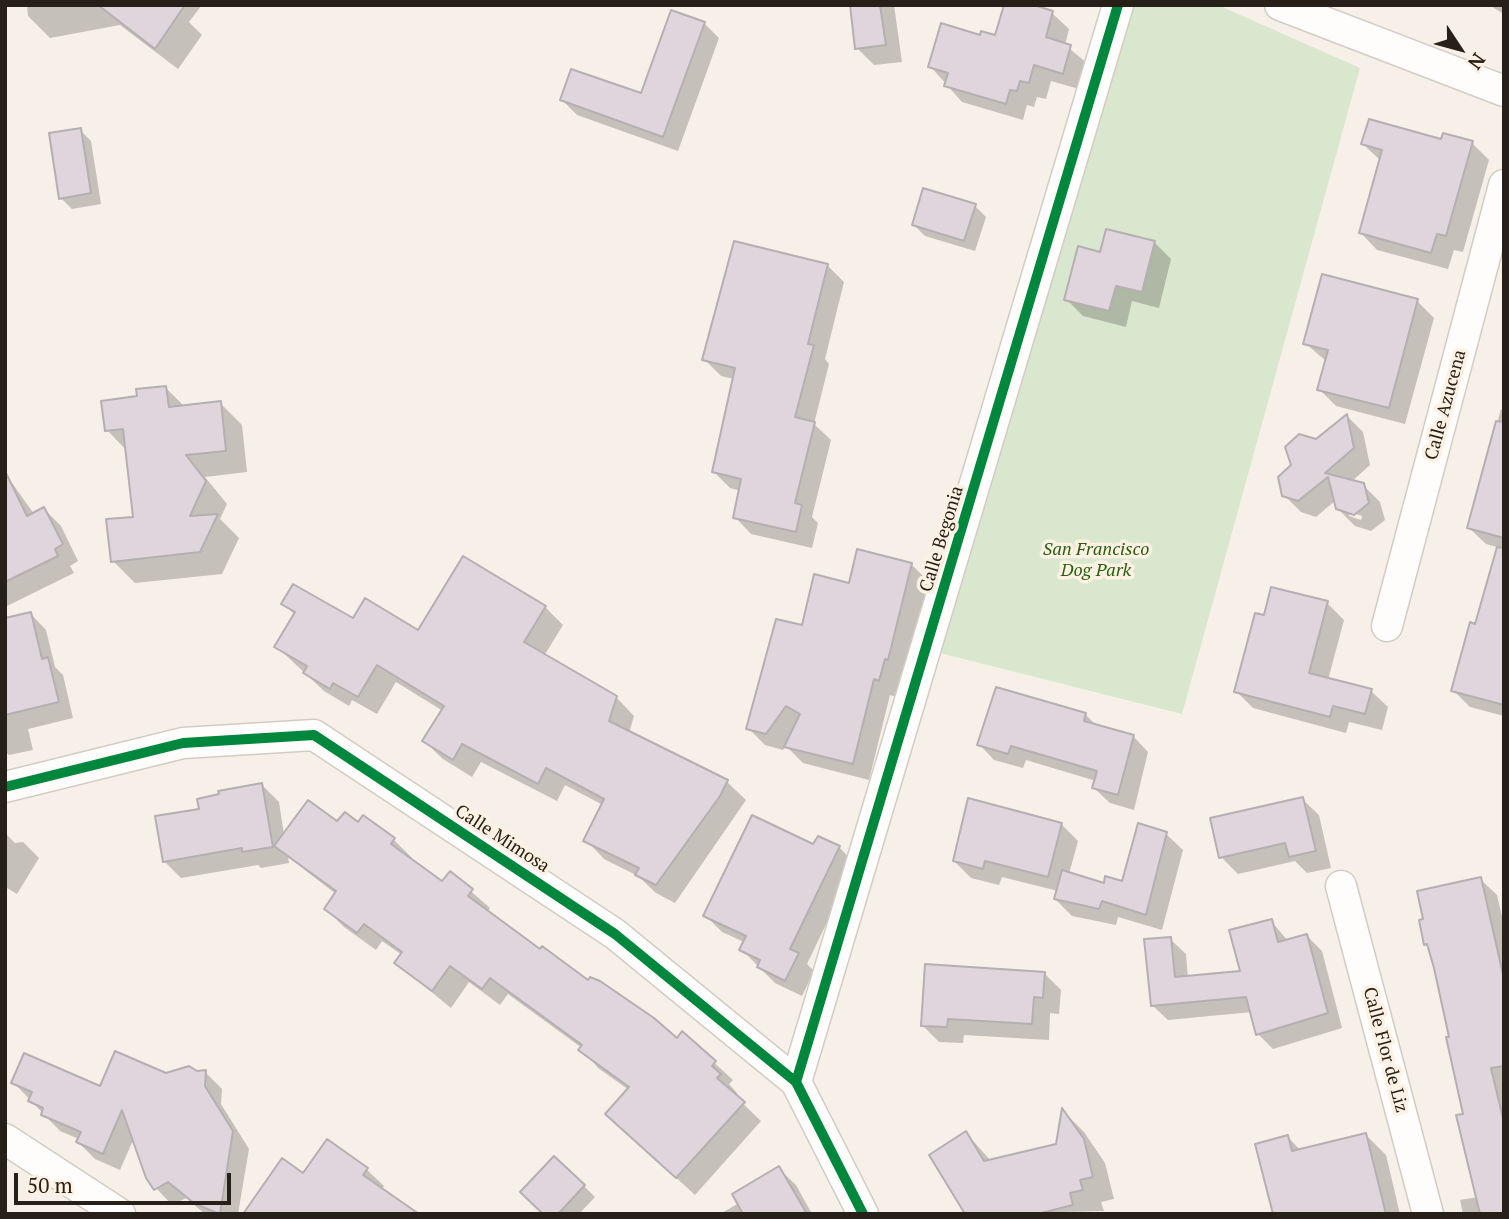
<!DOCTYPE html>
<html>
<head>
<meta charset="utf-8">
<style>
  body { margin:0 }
  #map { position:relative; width:1509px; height:1219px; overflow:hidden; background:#f7f0e9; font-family:"PT Serif",serif }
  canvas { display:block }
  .frame { position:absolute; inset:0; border:7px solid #272018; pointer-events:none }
  .north { position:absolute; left:1425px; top:14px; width:70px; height:70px; -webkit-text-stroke:5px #fdf1e3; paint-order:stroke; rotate:126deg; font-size:19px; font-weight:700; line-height:28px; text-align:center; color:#272018 }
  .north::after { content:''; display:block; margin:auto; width:24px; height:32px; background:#272018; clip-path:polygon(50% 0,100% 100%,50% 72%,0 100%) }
  .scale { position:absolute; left:14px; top:1173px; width:217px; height:32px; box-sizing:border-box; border:4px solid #272018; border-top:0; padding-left:9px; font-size:21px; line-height:24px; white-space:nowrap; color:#272018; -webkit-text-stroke:5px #fdf1e3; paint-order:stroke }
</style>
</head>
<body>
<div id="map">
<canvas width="1509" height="1219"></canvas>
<div class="frame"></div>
<div class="north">N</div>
<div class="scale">50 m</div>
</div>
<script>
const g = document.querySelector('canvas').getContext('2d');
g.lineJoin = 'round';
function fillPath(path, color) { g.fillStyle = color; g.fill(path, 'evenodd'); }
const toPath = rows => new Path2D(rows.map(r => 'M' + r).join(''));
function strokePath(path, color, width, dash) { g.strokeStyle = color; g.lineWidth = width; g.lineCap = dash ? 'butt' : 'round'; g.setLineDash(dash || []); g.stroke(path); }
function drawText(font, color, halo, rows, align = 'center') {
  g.font = font + ' "PT Serif",serif'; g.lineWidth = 7; g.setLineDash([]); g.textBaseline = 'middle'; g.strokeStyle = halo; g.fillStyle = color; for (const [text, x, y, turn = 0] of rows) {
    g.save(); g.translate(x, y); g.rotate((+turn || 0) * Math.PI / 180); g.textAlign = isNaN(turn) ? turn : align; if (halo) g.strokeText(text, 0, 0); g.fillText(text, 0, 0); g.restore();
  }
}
const green = toPath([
  [1129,5,1218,5,1360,68,1182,714,940,653]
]);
const shadow = toPath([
  [27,5,202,5,189,22,202,35,178,69,120,25,50,38,28,16],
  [851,5,894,5,902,62,874,65,857,48],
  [1489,5,1504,5,1504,14],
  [1052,13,1069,29,1065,45,1087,63,1079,89,1051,81,1046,99,1037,97,1034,107,1027,105,1023,120,962,102,930,66,981,37,996,37],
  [704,23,719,38,678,151,577,115,562,100,642,96],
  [80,130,91,141,101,204,72,209,61,198],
  [1442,141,1472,143,1489,160,1463,252,1454,250,1448,269,1377,250,1361,233,1381,161,1363,144],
  [975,206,986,217,975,251,925,236,914,225],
  [1155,243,1171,259,1159,308,1132,301,1126,327,1083,316,1066,299,1101,254],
  [827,265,844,282,825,359,829,364,814,424,831,440,812,517,818,523,812,548,751,534,735,517,741,491,730,488,714,472,734,379,721,376,704,359],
  [1417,301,1434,318,1405,424,1336,406,1319,389,1326,361,1305,343],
  [166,388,185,407,220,403,242,425,247,472,205,477,227,504,220,519,239,538,222,574,135,583,113,561,135,518,127,451,107,430,138,398],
  [1501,409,1504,410,1504,549,1486,544,1469,528],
  [1347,416,1363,432,1370,465,1351,482,1363,485,1380,502,1385,520,1371,531,1355,526,1338,509,1336,500,1316,517,1301,512,1284,495,1317,441],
  [1349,512,1362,516,1361,520,1349,516],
  [5,473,34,514,44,509,61,526,78,561,70,566,74,573,5,607],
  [911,564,928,581,905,676,901,675,896,697,890,695,869,780,803,763,786,746,783,750,765,745,748,728,803,627,850,585],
  [1504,582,1504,716,1470,707,1453,690,1477,626],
  [283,603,419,632,545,607,563,625,544,656,616,697,634,716,629,733,727,782,746,800,675,903,656,893,638,876,604,859,586,840,603,805,565,785,557,801,481,762,472,777,443,759,424,741,443,711,396,682,377,714,352,700,349,706,324,691,276,646,295,615],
  [1327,603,1344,620,1328,680,1371,691,1388,707,1382,730,1349,722,1346,733,1253,708,1236,691,1265,617],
  [31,614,46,630,55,667,63,675,73,718,28,729,33,750,9,755,5,752,5,657],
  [1085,714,1098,727,1133,736,1148,752,1134,810,1110,803,1094,788,1096,781,1026,760,1023,768,994,760,979,744],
  [262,785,279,802,284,835,337,824,359,824,364,817,394,840,412,858,410,860,443,884,450,873,490,908,487,913,588,983,677,1040,683,1034,733,1080,729,1084,737,1093,735,1096,761,1121,695,1195,625,1131,629,1090,598,1068,582,1048,508,994,500,1005,469,982,451,1008,396,963,402,955,382,941,376,950,344,927,326,909,336,894,288,857,289,863,261,868,258,865,181,878,164,861,201,811],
  [1302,799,1319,815,1331,868,1307,873,1295,861,1238,874,1221,857],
  [1061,824,1078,841,1069,874,1105,885,1123,883,1166,834,1183,850,1162,930,1118,917,1116,925,1072,916,1055,899,1058,891,1002,877,999,885,971,878,954,861],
  [5,833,15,843,23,842,39,858,17,894,7,888,5,891],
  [814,847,839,847,855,864,807,964,814,971,802,996,775,983,741,949,744,942,722,932,705,915],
  [1480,879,1497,895,1504,925,1504,1214,1463,1214,1460,1200,1478,1197,1451,1038,1430,949,1425,944],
  [1271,921,1288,941,1307,936,1322,951,1342,1028,1273,1049,1258,1034,1252,1012,1168,1020,1152,1005,1170,939,1186,954,1188,978,1242,972],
  [1044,973,1061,990,1059,1014,1050,1013,1049,1040,964,1035,963,1043,939,1042,922,1025],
  [205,1072,222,1089,221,1104,249,1149,238,1214,205,1214,186,1198,172,1205,156,1188,134,1138,120,1170,95,1159,78,1142,79,1139,60,1131,13,1082,101,1088,166,1075],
  [1063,1111,1084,1132,1105,1163,1114,1199,1101,1202,1104,1211,967,1214,966,1133,991,1161,1058,1145],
  [1366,1135,1386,1155,1400,1214,1275,1214,1288,1137,1301,1151],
  [327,1142,367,1170,384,1186,381,1190,304,1176],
  [779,1169,796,1185,812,1214,720,1214,739,1203],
  [584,1186,595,1197,579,1214,545,1214]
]);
const building = toPath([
  [98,5,185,5,155,49,98,5],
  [850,5,880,5,886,45,855,49,850,5],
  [1004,5,1034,5,1053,11,1046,37,1071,45,1063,74,1034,65,1029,83,1020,81,1017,91,1010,90,1006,104,944,86,948,73,928,67,941,23,980,35,981,31,995,35,1004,5],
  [671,10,705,22,663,137,560,100,571,69,641,93,671,10],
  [1369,119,1441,139,1443,133,1473,141,1446,236,1437,234,1431,253,1359,233,1382,150,1361,144,1369,119],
  [81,128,91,193,59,199,49,133,81,128],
  [923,188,976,204,964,241,912,225,923,188],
  [1106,229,1155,241,1142,292,1116,286,1109,311,1064,300,1078,246,1100,252,1106,229],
  [734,241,828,264,808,344,814,345,795,417,815,422,795,503,802,505,796,532,733,518,741,479,712,472,735,368,702,360,734,241],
  [1322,274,1418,299,1389,408,1317,390,1328,350,1303,344,1322,274],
  [166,386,169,407,221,401,226,451,186,455,206,481,190,516,218,514,200,552,111,562,106,519,133,517,123,429,105,431,101,401,137,396,136,389,166,386],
  [1347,414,1354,448,1325,473,1364,483,1369,503,1354,515,1336,509,1328,477,1298,501,1282,496,1278,477,1291,465,1285,447,1299,434,1316,439,1347,414],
  [1496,421,1504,422,1504,538,1467,528,1496,421],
  [5,471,27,516,44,507,63,544,55,549,58,556,5,582,5,471],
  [1497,547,1504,548,1504,705,1451,691,1470,622,1475,624,1497,547],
  [857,549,912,563,888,660,885,659,879,681,874,679,853,764,784,747,800,714,786,706,766,734,746,729,776,619,802,625,814,574,849,583,857,549],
  [463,556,546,606,524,642,617,696,609,721,728,780,720,796,656,885,635,875,639,868,583,841,604,799,546,768,538,784,462,744,453,760,422,741,444,706,377,665,358,697,333,683,330,689,303,673,307,666,274,647,295,612,281,604,293,584,353,618,365,598,418,630,463,556],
  [1271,587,1328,601,1309,673,1372,689,1365,714,1333,706,1330,717,1234,692,1255,613,1264,615,1271,587],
  [31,612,42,659,48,657,59,702,5,715,5,618,31,612],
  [996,687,1086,713,1084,721,1134,735,1118,795,1092,788,1097,771,1011,746,1008,754,977,745,996,687],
  [262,783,273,847,242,852,242,848,163,862,155,816,199,809,197,799,219,794,218,791,262,783],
  [1303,797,1316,851,1289,857,1285,843,1219,858,1210,818,1303,797],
  [968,798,1062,823,1048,877,985,861,983,869,953,861,968,798],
  [308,800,337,821,345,812,358,822,363,815,395,838,391,844,442,881,450,871,473,889,468,896,540,949,542,946,588,980,590,977,600,981,654,1018,677,1038,682,1031,716,1061,712,1066,721,1074,717,1078,745,1102,676,1178,605,1114,629,1087,578,1050,582,1045,490,978,482,989,450,966,432,991,394,963,402,952,364,924,357,933,324,909,336,891,274,846,308,800],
  [752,815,813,844,818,836,840,846,790,949,799,953,785,981,757,967,760,960,739,950,746,936,703,916,752,815],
  [1138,823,1167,832,1146,915,1102,901,1099,909,1054,899,1062,870,1104,883,1105,876,1122,881,1138,823],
  [1481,877,1504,979,1504,1066,1491,1068,1504,1123,1504,1214,1480,1214,1456,1115,1463,1114,1446,1037,1449,1037,1434,968,1427,944,1424,945,1419,920,1423,919,1417,891,1481,877],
  [1272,919,1278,942,1307,934,1328,1013,1256,1035,1246,997,1151,1006,1144,939,1171,937,1175,977,1240,971,1229,930,1272,919],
  [925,964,1045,972,1043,998,1034,997,1032,1024,948,1019,947,1027,921,1026,925,964],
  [115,1051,166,1073,189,1066,197,1071,206,1070,205,1086,233,1131,220,1214,195,1204,168,1182,154,1190,146,1178,122,1110,103,1154,76,1142,81,1132,41,1115,43,1108,28,1101,32,1092,11,1083,24,1053,100,1086,115,1051],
  [1062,1108,1084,1139,1093,1177,1080,1180,1083,1190,1070,1193,1073,1205,1037,1214,965,1214,929,1155,966,1131,984,1161,1056,1144,1062,1108],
  [1366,1133,1386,1214,1273,1214,1255,1144,1288,1135,1292,1151,1366,1133],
  [327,1139,368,1168,363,1175,419,1214,243,1214,282,1158,303,1173,327,1139],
  [554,1156,585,1185,558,1214,543,1214,520,1192,554,1156],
  [779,1166,807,1214,743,1214,732,1194,779,1166]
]);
const street = toPath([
  [1280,5,1504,91],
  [1387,626,1504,185],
  [5,787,183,743,314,735,615,934,796,1082,863,1214],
  [1341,886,1428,1214],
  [796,1082,1118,5],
  [5,1139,120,1214]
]);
const cycleway = toPath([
  [5,787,183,743,314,735,615,934,796,1082,863,1214],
  [796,1082,1118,5]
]);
const streetNames = [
  ["Calle Azucena",1446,405,-75],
  ["Calle Begonia",942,539,-73],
  ["Calle Mimosa",502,839,33],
  ["Calle Flor de Liz",1385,1050,75]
];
const parkNames = [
  ["San Francisco",1096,550],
  ["Dog Park",1096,571]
];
fillPath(green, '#dae7cf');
fillPath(shadow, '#0003');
fillPath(building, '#e0d5dd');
strokePath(building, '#b4afb0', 2);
strokePath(street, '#d3ccc4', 33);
strokePath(street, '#fefdfc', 30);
strokePath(cycleway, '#00873e', 10);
drawText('18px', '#272018', '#fdf1e3', streetNames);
drawText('italic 18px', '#285f0f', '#fdf1e3', parkNames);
</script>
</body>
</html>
